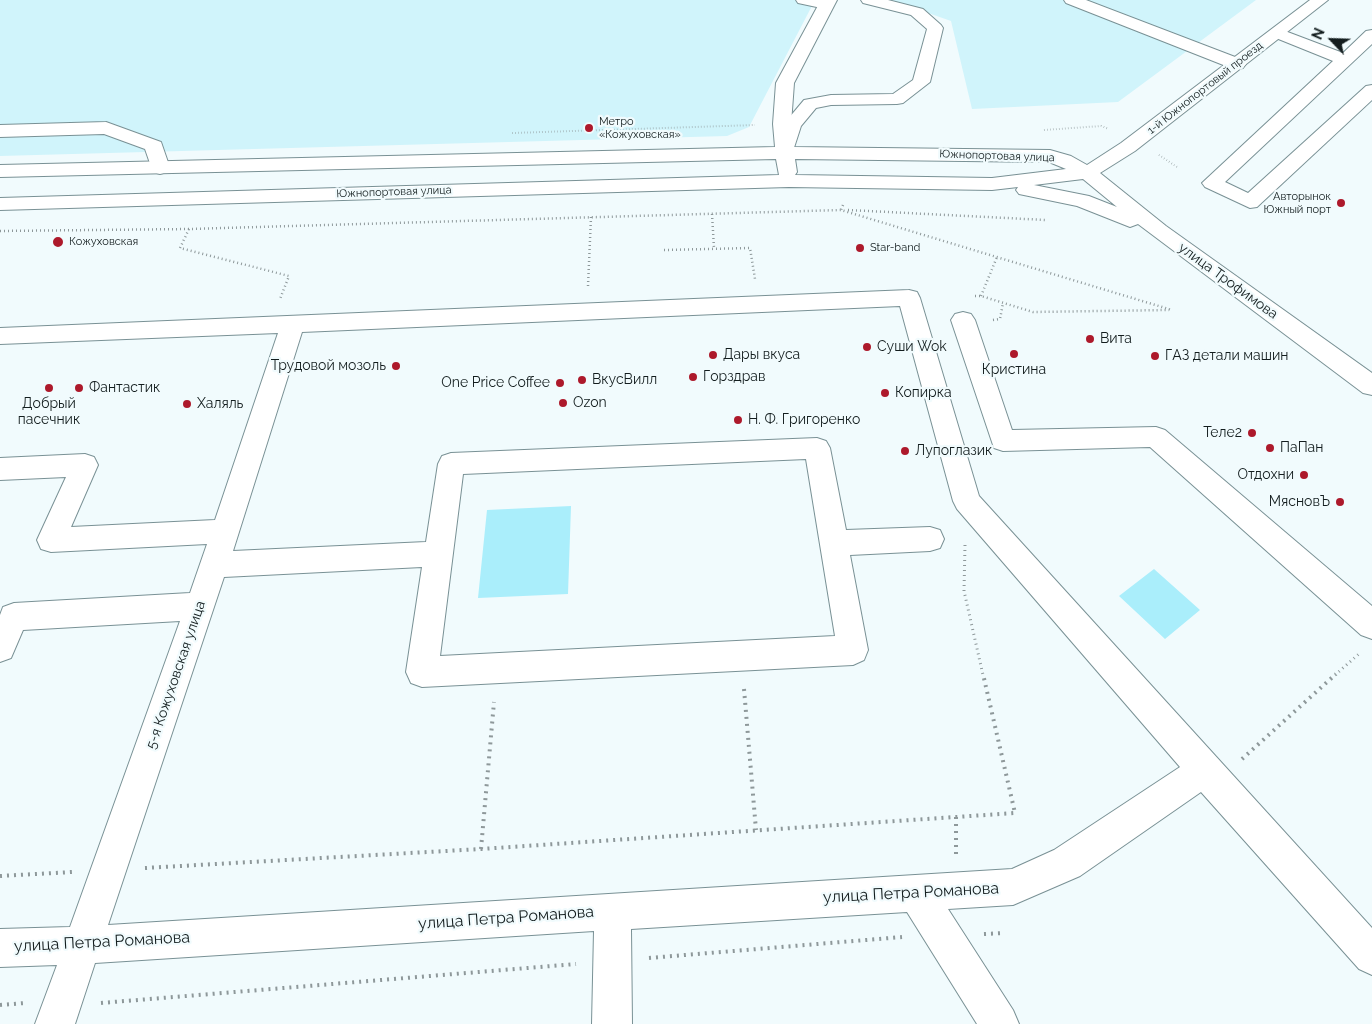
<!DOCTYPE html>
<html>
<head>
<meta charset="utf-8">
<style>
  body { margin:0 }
  #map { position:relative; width:1372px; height:1024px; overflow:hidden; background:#f1fbfd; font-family:Raleway,sans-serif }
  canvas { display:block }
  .north { position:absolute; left:1307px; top:15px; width:50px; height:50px; -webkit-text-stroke:4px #f1fbfd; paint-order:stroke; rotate:294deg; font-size:14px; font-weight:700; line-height:20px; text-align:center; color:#131d1e }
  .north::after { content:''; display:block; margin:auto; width:18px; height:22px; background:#131d1e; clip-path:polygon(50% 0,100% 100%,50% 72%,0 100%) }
</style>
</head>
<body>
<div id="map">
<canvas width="1372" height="1024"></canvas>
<div class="north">N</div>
</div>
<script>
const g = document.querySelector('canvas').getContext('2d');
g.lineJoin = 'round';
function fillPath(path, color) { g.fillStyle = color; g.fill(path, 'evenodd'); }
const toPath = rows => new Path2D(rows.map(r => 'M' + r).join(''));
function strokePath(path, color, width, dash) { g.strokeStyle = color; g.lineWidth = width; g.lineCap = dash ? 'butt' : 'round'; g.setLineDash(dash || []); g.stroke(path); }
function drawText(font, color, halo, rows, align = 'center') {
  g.font = font + ' Raleway,sans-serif'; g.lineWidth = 4.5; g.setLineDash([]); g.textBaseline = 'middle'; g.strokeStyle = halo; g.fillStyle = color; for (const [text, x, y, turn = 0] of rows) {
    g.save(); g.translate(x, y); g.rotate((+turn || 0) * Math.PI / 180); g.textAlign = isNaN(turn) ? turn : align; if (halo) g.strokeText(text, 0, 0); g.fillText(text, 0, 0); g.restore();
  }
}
const built = toPath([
  [0,0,815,0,749,127,727,136,0,156],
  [891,0,1256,0,1118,102,972,109,951,21]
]);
const green = toPath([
  [571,506,568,594,478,598,487,510],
  [1154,569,1200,610,1165,639,1119,596]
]);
const pathFar3 = toPath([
  [1044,130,1101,126,1109,129],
  [512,133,755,125],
  [1159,155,1177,167]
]);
const pathFar2 = toPath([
  [843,205,841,210,1172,310],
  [848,210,1046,220],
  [712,214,714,248],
  [189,229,180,248,289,276,280,299],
  [0,231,189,229,841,210],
  [664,250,750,248,755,279],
  [588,286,591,217],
  [975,296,981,296,1033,312,1169,310],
  [981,296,997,257],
  [993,320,1000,319,1003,303]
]);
const pathFar1 = toPath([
  [965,545,964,591,983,675],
  [1335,675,1360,653]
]);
const path = toPath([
  [744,689,756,830],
  [1242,759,1336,674],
  [956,817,956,856],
  [481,849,494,702],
  [145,868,481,849,1015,813,983,674],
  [0,876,72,872],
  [984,934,1004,933],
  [649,958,902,937],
  [101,1003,576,964],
  [0,1005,25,1003]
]);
const minor = toPath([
  [796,0,829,0,834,4,832,7,826,9,798,3,796,0],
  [861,0,888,0,923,9,941,25,943,28,930,82,903,103,897,104,831,105,816,108,801,126,791,157,784,159,777,157,774,153,783,125,804,100,831,95,893,94,913,80,927,29,911,15,863,3,861,0],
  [1064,0,1086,0,1243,60,1246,64,1243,68,1237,69,1231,68,1066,3,1064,0],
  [1277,28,1343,53,1366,31,1372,30,1372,44,1225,182,1248,193,1366,86,1372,85,1372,100,1257,207,1250,208,1205,187,1202,183,1333,61,1271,36,1269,33,1271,30,1277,28],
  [106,122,161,142,170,168,167,172,160,174,153,172,145,149,104,134,0,137,0,125,106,122],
  [909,290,917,292,920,298,979,496,1372,928,1372,975,1359,969,1201,792,1080,876,1013,905,948,909,1013,1010,1019,1024,977,1024,907,912,631,929,632,1024,592,1024,594,931,95,963,75,1024,35,1024,57,965,0,967,0,929,70,927,180,621,23,630,11,658,0,662,0,615,3,607,14,603,190,593,207,544,51,552,41,549,37,540,66,477,0,480,0,458,85,454,94,457,98,465,71,527,215,520,278,333,0,344,0,328,909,290],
  [900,306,953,501,957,509,1180,767,1054,850,1012,869,108,925,224,577,422,567,406,672,411,683,422,687,853,665,864,660,868,650,850,555,930,551,940,548,944,539,940,530,930,527,846,530,830,448,826,441,817,438,451,453,442,456,438,464,426,542,233,551,302,332,900,306],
  [806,459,835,636,440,656,463,474,806,459],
  [963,312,971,314,975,320,1012,430,1156,427,1165,430,1372,606,1372,639,1361,635,1150,447,1003,451,994,448,951,320,955,314,963,312]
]);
const major = toPath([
  [821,0,837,0,794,83,791,124,794,147,1050,150,1071,156,1087,165,1121,143,1310,0,1328,0,1135,151,1100,173,1166,226,1372,373,1372,395,1363,393,1138,224,1130,227,1077,206,1019,194,1016,190,1018,187,992,190,789,187,0,210,0,198,779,175,776,159,0,177,0,165,775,147,773,124,776,83,821,0],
  [795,159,1049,162,1066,169,992,178,795,175,797,172,795,159],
  [1083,179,1117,207,1089,196,1034,185,1083,179]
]);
const markers = [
  [589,128,5,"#ad192b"],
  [1341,203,5,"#ad192b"],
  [58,242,6,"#ad192b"],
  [860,248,5,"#ad192b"],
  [1090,339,5,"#ad192b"],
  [867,347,5,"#ad192b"],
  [1014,354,5,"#ad192b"],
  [713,355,5,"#ad192b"],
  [1155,356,5,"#ad192b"],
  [396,366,5,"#ad192b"],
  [693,377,5,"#ad192b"],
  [582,380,5,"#ad192b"],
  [560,383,5,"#ad192b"],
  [49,388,5,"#ad192b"],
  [79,388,5,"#ad192b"],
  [885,393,5,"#ad192b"],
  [563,403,5,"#ad192b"],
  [187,404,5,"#ad192b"],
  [738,420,5,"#ad192b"],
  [1252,433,5,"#ad192b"],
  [1270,448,5,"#ad192b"],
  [905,451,5,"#ad192b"],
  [1304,475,5,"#ad192b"],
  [1340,502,5,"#ad192b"]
];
const farStreetnames = [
  ["1-й Южнопортовый проезд",1205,88,-38],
  ["Южнопортовая улица",997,156,2],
  ["Южнопортовая улица",394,192,-2]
];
const farPoinames = [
  ["Метро",599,122],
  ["«Кожуховская»",599,135],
  ["Авторынок",1331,197,"right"],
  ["Южный порт",1331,210,"right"],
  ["Кожуховская",69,242],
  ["Star-band",870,248]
];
const streetNames = [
  ["улица Трофимова",1228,281,36],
  ["5-я Кожуховская улица",176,675,-71]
];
const poiNames = [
  ["Вита",1100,339],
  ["Суши Wok",877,347],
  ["Дары вкуса",723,355],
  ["ГАЗ детали машин",1165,356],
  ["Трудовой мозоль",386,366,"right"],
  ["Кристина",1014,370,"center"],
  ["Горздрав",703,377],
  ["ВкусВилл",592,380],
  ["One Price Coffee",550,383,"right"],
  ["Фантастик",89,388],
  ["Копирка",895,393],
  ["Ozon",573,403],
  ["Добрый",49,404,"center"],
  ["пасечник",49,420,"center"],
  ["Халяль",197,404],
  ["Н. Ф. Григоренко",748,420],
  ["Теле2",1242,433,"right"],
  ["ПаПан",1280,448],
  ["Лупоглазик",915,451],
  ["Отдохни",1294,475,"right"],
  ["МясновЪ",1330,502,"right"]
];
const nearStreetnames = [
  ["улица Петра Романова",911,893,-3],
  ["улица Петра Романова",506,918,-4],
  ["улица Петра Романова",102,942,-3]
];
fillPath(built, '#d0f4fb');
fillPath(green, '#aaeefb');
strokePath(minor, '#799195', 2);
strokePath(major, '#799195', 2);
strokePath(pathFar3, '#8e989a', 2, [0.5, 2.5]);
strokePath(pathFar2, '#8e989a', 2.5, [1, 3]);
strokePath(pathFar1, '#8e989a', 3, [1, 4]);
strokePath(path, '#8e989a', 4, [2, 5]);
fillPath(minor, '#fff');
fillPath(major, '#fff');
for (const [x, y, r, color] of markers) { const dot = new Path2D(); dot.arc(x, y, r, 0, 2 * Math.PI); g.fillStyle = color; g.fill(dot); strokePath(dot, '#f1fbfd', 2); }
drawText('11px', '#131d1e', '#f1fbfd', farStreetnames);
drawText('11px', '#131d1e', '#f1fbfd', farPoinames, 'left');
drawText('14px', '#131d1e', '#f1fbfd', streetNames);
drawText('14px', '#131d1e', '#f1fbfd', poiNames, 'left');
drawText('16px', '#131d1e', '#f1fbfd', nearStreetnames);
</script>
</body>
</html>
